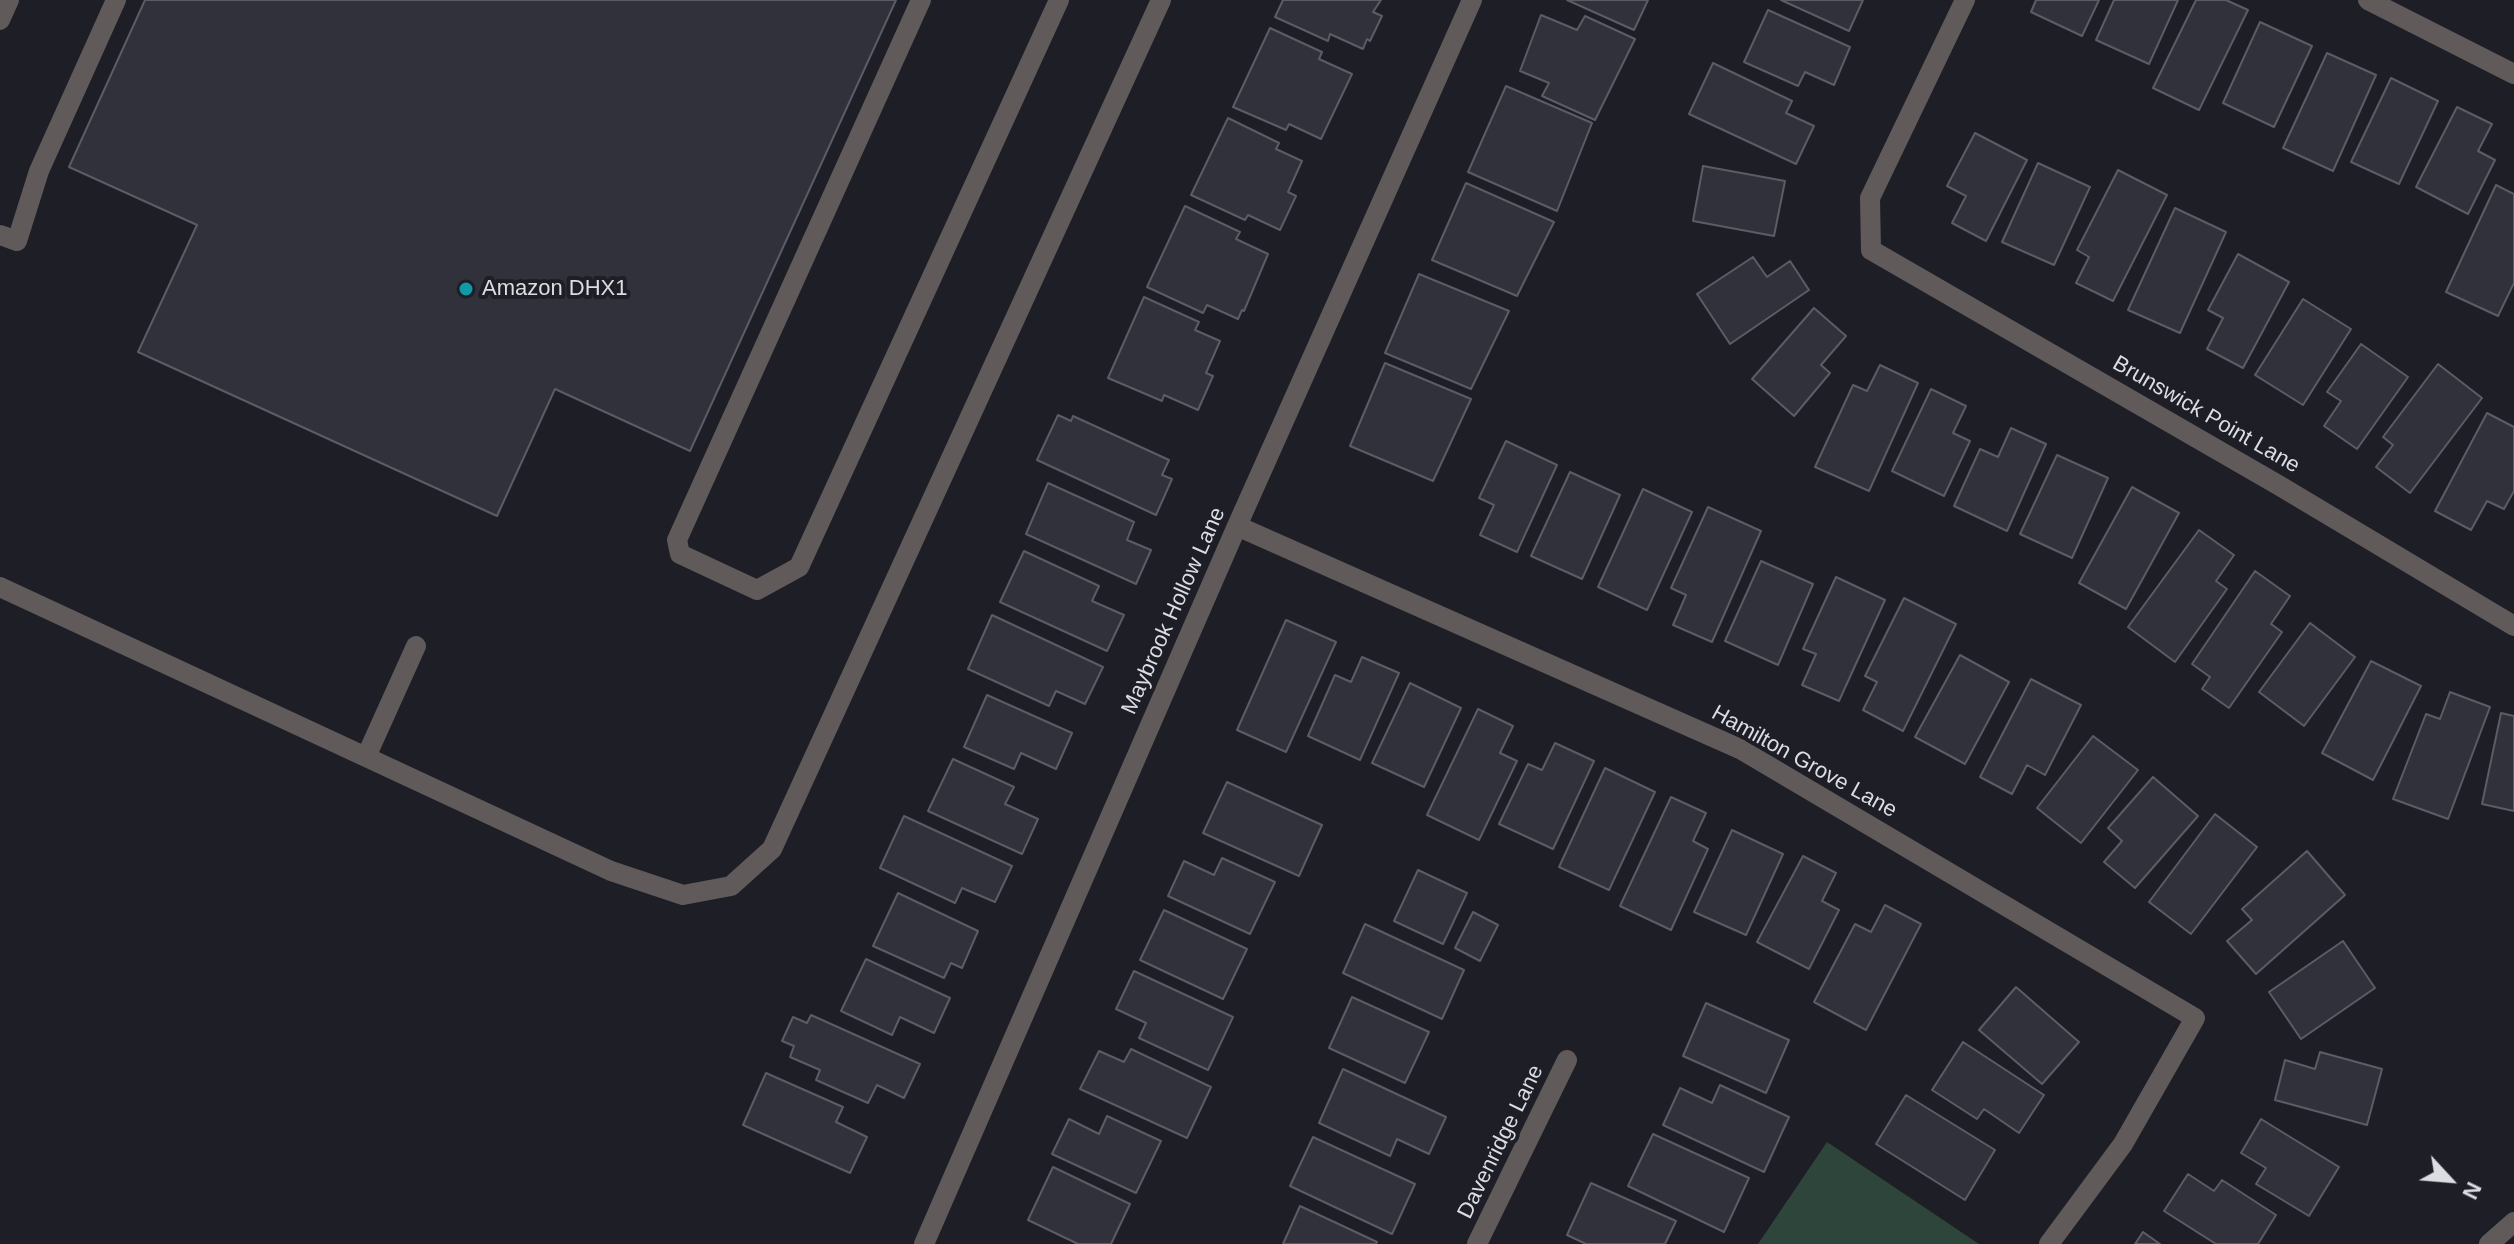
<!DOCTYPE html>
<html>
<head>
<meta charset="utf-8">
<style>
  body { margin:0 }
  #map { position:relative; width:2514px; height:1244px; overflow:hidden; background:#1e1e27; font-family:Arial,sans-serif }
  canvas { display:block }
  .north { position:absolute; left:2410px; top:1140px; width:80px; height:80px; -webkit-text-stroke:6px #1e1e27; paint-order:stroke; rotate:116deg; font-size:22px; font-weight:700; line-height:32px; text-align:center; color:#dcdde3 }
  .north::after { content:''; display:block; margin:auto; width:28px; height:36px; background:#dcdde3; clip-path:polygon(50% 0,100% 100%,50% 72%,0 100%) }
</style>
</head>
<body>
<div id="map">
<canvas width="2514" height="1244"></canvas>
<div class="north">N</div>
</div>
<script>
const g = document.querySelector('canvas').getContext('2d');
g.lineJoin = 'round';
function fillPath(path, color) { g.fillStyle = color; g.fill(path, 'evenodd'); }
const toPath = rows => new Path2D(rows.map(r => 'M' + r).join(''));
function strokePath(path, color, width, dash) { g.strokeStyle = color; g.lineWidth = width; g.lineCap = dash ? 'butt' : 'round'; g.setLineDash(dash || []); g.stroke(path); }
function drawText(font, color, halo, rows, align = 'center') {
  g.font = font + ' Arial,sans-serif'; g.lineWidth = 8; g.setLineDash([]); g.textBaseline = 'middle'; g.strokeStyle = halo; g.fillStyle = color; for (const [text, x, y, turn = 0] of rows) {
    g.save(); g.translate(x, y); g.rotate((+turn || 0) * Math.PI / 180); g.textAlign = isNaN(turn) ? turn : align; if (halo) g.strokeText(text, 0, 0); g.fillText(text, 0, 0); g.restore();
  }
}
const green = toPath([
  [1827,1142,1979,1244,1758,1244]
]);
const building = toPath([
  [145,0,896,0,690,451,555,389,497,516,138,352,197,225,69,167,145,0],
  [1283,0,1381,0,1373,12,1382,16,1370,41,1367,39,1363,49,1330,34,1328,41,1275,17,1283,0],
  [1567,0,1648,0,1634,30,1567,0],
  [1781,0,1863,0,1849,31,1781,0],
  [2036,0,2099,0,2082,36,2031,12,2036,0],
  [2114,0,2178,0,2149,64,2096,40,2114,0],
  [2196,0,2226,0,2248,10,2199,110,2153,88,2196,0],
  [1768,10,1850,47,1834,85,1805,72,1798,86,1744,62,1768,10],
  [1541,15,1577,30,1585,16,1635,39,1595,120,1542,96,1549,83,1520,71,1541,15],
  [2260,22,2312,46,2274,127,2223,103,2260,22],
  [1270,28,1322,52,1319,59,1352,74,1321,139,1289,124,1286,130,1233,107,1270,28],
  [2327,53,2376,75,2333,171,2283,148,2327,53],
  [1713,63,1792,101,1786,113,1814,126,1796,164,1689,114,1713,63],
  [2391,78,2438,101,2399,184,2351,162,2391,78],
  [1506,86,1592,123,1557,211,1468,172,1506,86],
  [2457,107,2492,124,2478,151,2495,160,2468,214,2416,187,2457,107],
  [1228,118,1279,143,1276,149,1302,161,1288,192,1296,196,1280,230,1248,215,1245,220,1191,195,1228,118],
  [1975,133,2027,160,1986,241,1952,223,1966,196,1947,186,1975,133],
  [2038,163,2090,187,2054,265,2002,242,2038,163],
  [1703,166,1785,181,1774,236,1693,221,1703,166],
  [2118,170,2167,195,2113,301,2076,283,2089,257,2077,250,2118,170],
  [1466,183,1554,222,1517,296,1432,260,1466,183],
  [2496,185,2514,194,2514,283,2498,316,2446,292,2496,185],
  [1185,206,1240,232,1236,239,1268,254,1244,311,1242,310,1238,319,1207,305,1203,313,1147,287,1185,206],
  [2175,208,2226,232,2180,333,2128,310,2175,208],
  [2238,254,2289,282,2243,368,2207,349,2223,318,2208,310,2238,254],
  [1753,257,1767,277,1790,261,1809,290,1730,344,1697,294,1753,257],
  [1419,274,1509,311,1471,389,1385,353,1419,274],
  [1144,297,1199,322,1195,330,1220,341,1206,373,1213,376,1198,410,1164,395,1162,401,1108,378,1144,297],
  [2303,299,2351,329,2303,405,2255,375,2303,299],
  [1814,308,1846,336,1821,365,1830,373,1794,416,1752,379,1814,308],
  [2361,344,2408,377,2357,449,2324,426,2341,401,2327,392,2361,344],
  [1385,363,1471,399,1433,481,1350,446,1385,363],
  [2438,364,2482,398,2410,493,2376,467,2393,445,2383,437,2438,364],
  [1880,365,1918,383,1869,491,1815,467,1853,385,1867,391,1880,365],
  [1931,389,1966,406,1953,433,1970,441,1944,496,1892,471,1931,389],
  [2487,413,2514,427,2514,491,2504,509,2487,501,2471,530,2435,511,2487,413],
  [1058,415,1071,421,1073,416,1169,460,1162,475,1172,479,1156,515,1037,460,1058,415],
  [2011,428,2046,444,2007,531,1954,506,1980,449,1998,457,2011,428],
  [1506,441,1557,465,1517,552,1480,535,1494,505,1479,498,1506,441],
  [2057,455,2108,478,2072,558,2020,534,2057,455],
  [1570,472,1620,495,1582,579,1531,556,1570,472],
  [1048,483,1134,522,1127,540,1151,550,1136,584,1026,534,1048,483],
  [2132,487,2179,513,2126,609,2079,583,2132,487],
  [1643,489,1692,512,1647,610,1598,587,1643,489],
  [1708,507,1761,531,1712,642,1673,625,1686,595,1671,588,1708,507],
  [2199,530,2234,555,2216,581,2227,589,2175,662,2128,627,2199,530],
  [1024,551,1099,586,1092,601,1124,615,1107,651,1000,602,1024,551],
  [1761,561,1813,584,1778,665,1725,641,1761,561],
  [2255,571,2290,596,2271,624,2282,632,2229,708,2202,689,2210,677,2192,664,2255,571],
  [1836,577,1885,600,1839,701,1802,685,1816,654,1803,649,1836,577],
  [1904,598,1956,624,1903,731,1863,710,1877,682,1865,676,1904,598],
  [992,615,1103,667,1085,704,1056,691,1049,706,968,669,992,615],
  [1286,620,1336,642,1286,752,1237,730,1286,620],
  [2310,623,2355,657,2304,726,2259,692,2310,623],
  [1960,655,2009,682,1965,764,1915,737,1960,655],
  [1362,657,1399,673,1360,760,1308,736,1335,675,1351,682,1362,657],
  [2371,661,2421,686,2373,780,2322,753,2371,661],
  [2031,679,2081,705,2045,775,2027,765,2012,794,1980,777,2031,679],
  [1410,683,1461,708,1424,787,1372,763,1410,683],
  [2450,692,2490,707,2448,819,2393,799,2426,714,2440,719,2450,692],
  [987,695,1072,733,1056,769,1021,753,1014,769,964,747,987,695],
  [1478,709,1513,726,1500,753,1517,761,1479,840,1427,815,1478,709],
  [2501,713,2514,716,2514,811,2482,804,2501,713],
  [2093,736,2138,770,2081,843,2037,808,2093,736],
  [1555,743,1594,761,1553,849,1499,824,1528,764,1542,770,1555,743],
  [953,759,1014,787,1005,804,1038,819,1022,854,928,811,953,759],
  [1605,768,1655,792,1609,890,1559,867,1605,768],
  [2153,777,2198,816,2135,888,2104,862,2122,841,2108,828,2153,777],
  [1227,782,1322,825,1299,876,1203,833,1227,782],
  [1671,797,1706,813,1693,841,1708,849,1671,930,1620,906,1671,797],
  [2215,814,2257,847,2191,934,2149,902,2215,814],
  [904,816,1012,866,995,902,962,888,955,903,880,868,904,816],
  [1732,830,1783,854,1746,935,1694,912,1732,830],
  [2307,851,2345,895,2256,974,2227,941,2252,920,2242,909,2307,851],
  [1803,856,1836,873,1822,901,1839,910,1809,969,1757,942,1803,856],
  [1222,858,1275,882,1250,934,1168,896,1184,861,1214,875,1222,858],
  [1418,870,1467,893,1443,944,1394,921,1418,870],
  [898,893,978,931,962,968,951,963,944,978,873,946,898,893],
  [1885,905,1921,924,1866,1030,1814,1002,1855,924,1871,932,1885,905],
  [1164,910,1247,949,1223,999,1140,960,1164,910],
  [1473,912,1498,925,1480,961,1455,948,1473,912],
  [1365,924,1464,970,1442,1019,1343,973,1365,924],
  [2343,941,2375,988,2301,1039,2269,992,2343,941],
  [866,959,950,998,934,1033,900,1017,892,1035,841,1011,866,959],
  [1134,971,1233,1017,1208,1070,1139,1038,1146,1023,1116,1009,1134,971],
  [2016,987,2079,1042,2042,1084,1979,1030,2016,987],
  [1352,997,1429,1032,1405,1083,1329,1048,1352,997],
  [1706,1003,1789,1040,1766,1093,1683,1056,1706,1003],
  [811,1015,920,1064,904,1098,877,1085,868,1103,816,1080,820,1070,790,1057,794,1046,782,1041,793,1017,807,1023,811,1015],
  [1963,1042,2044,1095,2019,1133,1984,1109,1977,1119,1932,1090,1963,1042],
  [1131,1049,1211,1087,1187,1138,1080,1089,1099,1051,1124,1062,1131,1049],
  [2320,1052,2382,1069,2367,1125,2275,1100,2285,1060,2315,1069,2320,1052],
  [1343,1069,1446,1117,1429,1154,1397,1139,1390,1156,1319,1123,1343,1069],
  [766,1073,843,1107,836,1122,867,1137,850,1173,743,1125,766,1073],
  [1720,1085,1789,1117,1764,1172,1663,1125,1680,1088,1712,1103,1720,1085],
  [1906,1095,1995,1150,1965,1200,1876,1144,1906,1095],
  [1107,1116,1161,1141,1136,1193,1052,1154,1069,1119,1099,1134,1107,1116],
  [2261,1119,2339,1167,2309,1216,2256,1184,2266,1168,2241,1153,2261,1119],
  [1653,1134,1749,1178,1724,1232,1628,1186,1653,1134],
  [1313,1137,1415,1184,1392,1234,1290,1186,1313,1137],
  [1053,1167,1130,1204,1111,1244,1078,1244,1028,1220,1053,1167],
  [2188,1174,2214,1191,2222,1180,2276,1215,2258,1244,2216,1244,2164,1211,2188,1174],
  [1591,1183,1676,1221,1665,1244,1586,1244,1567,1235,1591,1183],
  [1300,1206,1377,1242,1376,1244,1283,1244,1300,1206],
  [2143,1232,2160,1244,2135,1244,2143,1232]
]);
const minor = toPath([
  [921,0,677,540,680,554,757,590,799,567,1059,0],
  [1965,0,1870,198,1871,250,2280,486,2514,626],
  [2368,0,2514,74],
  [0,20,9,0],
  [0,235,17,241,39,171,116,0],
  [1237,526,1740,749,2195,1018,2123,1144,2049,1244],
  [0,587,366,757,416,646],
  [366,757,611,871,683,895,731,886,772,849,1161,0],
  [924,1244,1237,526,1472,0],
  [1477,1244,1567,1060],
  [2489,1244,2514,1222]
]);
const markers = [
  [466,289,8,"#0f9aa8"]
];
const poiNames = [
  ["Amazon DHX1",482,289]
];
const streetNames = [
  ["Brunswick Point Lane",2206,415,30],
  ["Maybrook Hollow Lane",1174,611,-66],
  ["Hamilton Grove Lane",1804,762,29],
  ["Davenridge Lane",1501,1142,-64]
];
fillPath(green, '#2d453a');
fillPath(building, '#31313b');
strokePath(building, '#5c5c67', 2);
strokePath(minor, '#615a5a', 20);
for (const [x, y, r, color] of markers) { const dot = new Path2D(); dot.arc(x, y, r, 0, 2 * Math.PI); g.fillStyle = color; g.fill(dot); strokePath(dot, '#1e1e27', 3); }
drawText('22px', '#dcdde3', '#1e1e27', poiNames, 'left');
drawText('22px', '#dcdde3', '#1e1e27', streetNames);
</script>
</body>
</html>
